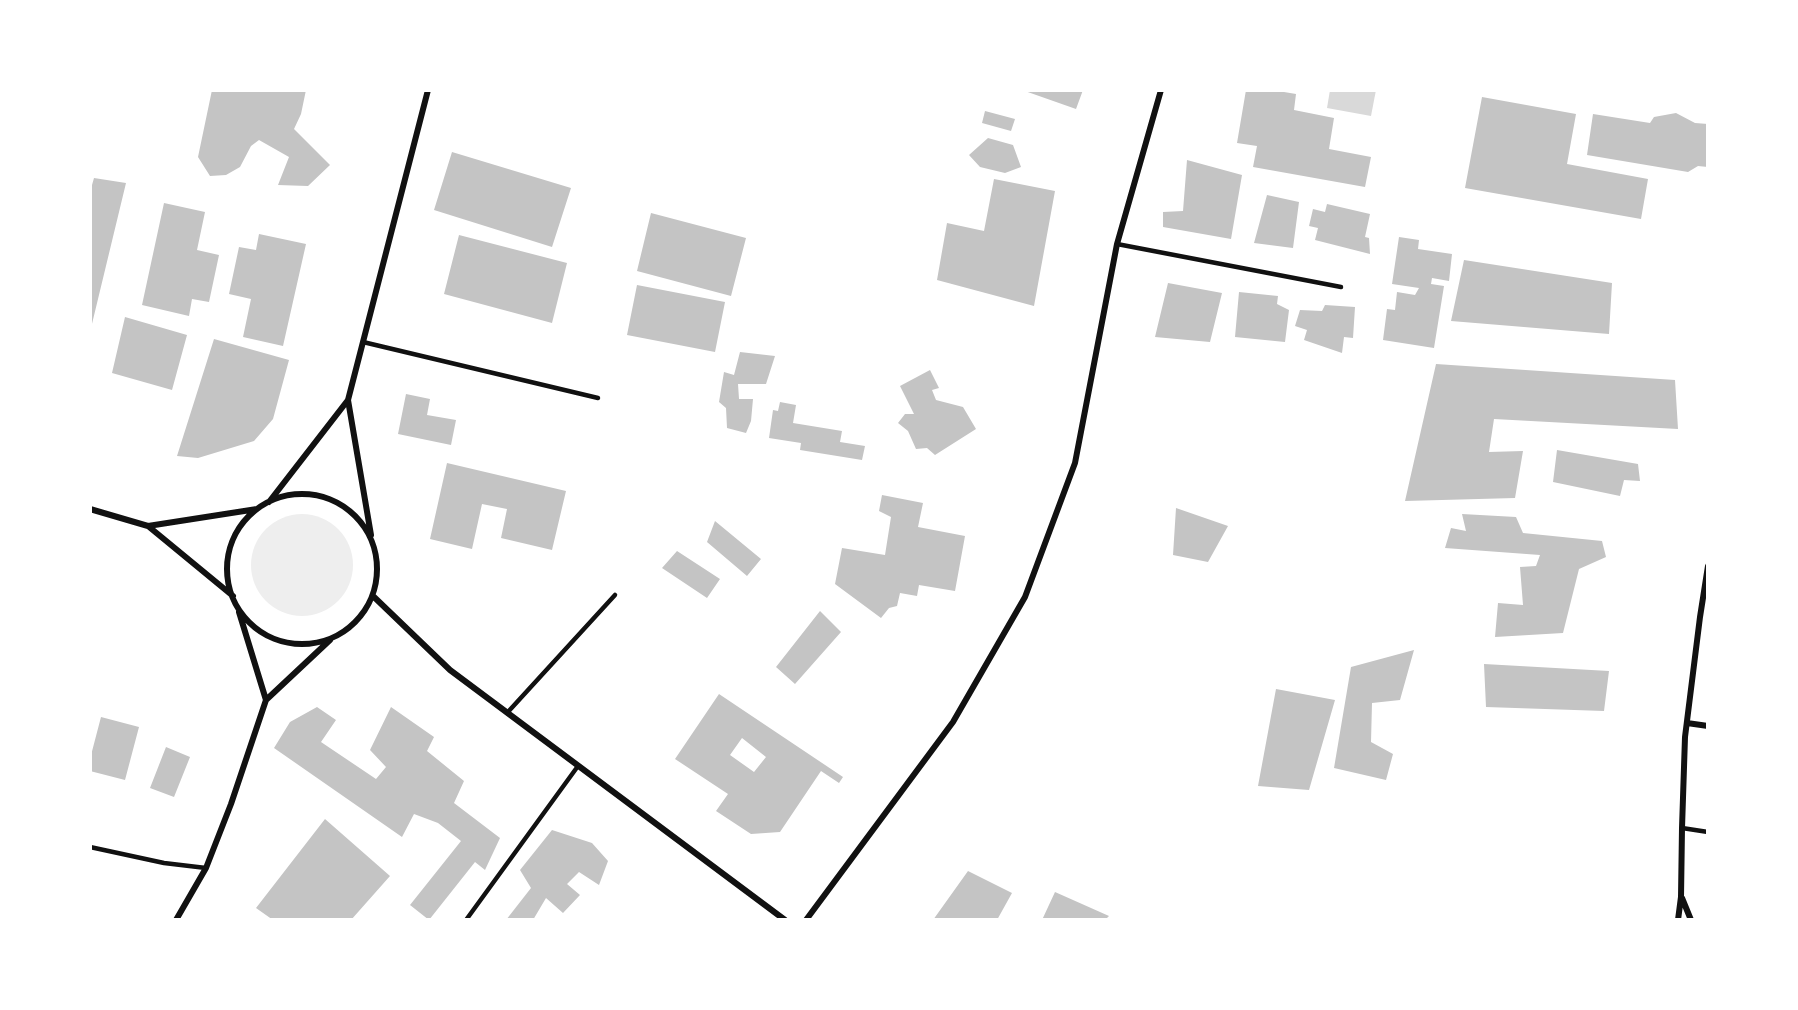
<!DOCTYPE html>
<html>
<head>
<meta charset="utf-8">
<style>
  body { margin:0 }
  #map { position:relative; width:1798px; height:1010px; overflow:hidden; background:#fff; font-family:Roboto,sans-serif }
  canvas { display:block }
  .frame { position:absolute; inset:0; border:92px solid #fff; pointer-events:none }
</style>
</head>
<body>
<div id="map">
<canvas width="1798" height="1010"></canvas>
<div class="frame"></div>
</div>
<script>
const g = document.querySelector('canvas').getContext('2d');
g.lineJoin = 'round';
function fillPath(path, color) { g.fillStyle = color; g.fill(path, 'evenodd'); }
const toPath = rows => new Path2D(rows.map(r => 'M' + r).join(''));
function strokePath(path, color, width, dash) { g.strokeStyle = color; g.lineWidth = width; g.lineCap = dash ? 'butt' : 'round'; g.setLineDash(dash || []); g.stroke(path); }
const green = toPath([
  '251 565a51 51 0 1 1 102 0a51 51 0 1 1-102 0Z'
]);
const water = toPath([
  [1330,90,1376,90,1371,116,1327,108]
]);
const building = toPath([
  [212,90,306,90,301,114,294,129,330,165,308,186,278,185,289,157,259,140,251,146,240,167,226,175,210,176,198,157],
  [1022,90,1083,90,1076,109],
  [1246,90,1272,90,1296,94,1294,110,1334,118,1329,149,1371,157,1365,187,1253,167,1257,146,1237,143],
  [1482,97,1576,114,1567,164,1648,179,1641,219,1465,188],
  [985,111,1015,119,1011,131,982,123],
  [1676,113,1695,123,1708,124,1708,167,1698,166,1688,172,1587,155,1593,114,1650,123,1654,117],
  [988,138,1013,145,1021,167,1005,173,980,167,969,155],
  [452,152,571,188,552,247,434,210],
  [1187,160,1242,175,1231,239,1163,227,1163,212,1183,211],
  [94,178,126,183,91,328,90,192],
  [994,179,1055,191,1034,306,937,280,947,223,984,231],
  [1267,195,1299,202,1293,248,1254,243],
  [164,203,205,212,197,250,219,255,209,302,192,299,189,316,142,305],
  [1327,204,1370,214,1365,237,1369,238,1370,254,1315,240,1318,228,1309,226,1313,209,1325,212],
  [651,213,746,238,731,296,637,271],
  [259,234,306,244,283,346,243,337,251,299,229,294,239,247,256,250],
  [459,235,567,263,552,323,444,294],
  [1399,237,1419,240,1418,249,1452,254,1449,281,1432,278,1431,284,1444,286,1434,348,1383,340,1387,309,1395,310,1397,292,1415,295,1419,288,1392,284],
  [1464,260,1612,283,1609,334,1451,321],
  [1168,283,1222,293,1210,342,1155,337],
  [637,285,725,302,715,352,627,335],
  [1239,292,1278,296,1277,304,1289,310,1285,342,1235,337],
  [1325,305,1355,307,1353,338,1344,337,1342,353,1304,340,1307,330,1295,326,1300,310,1322,311],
  [125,317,187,335,172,390,112,373],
  [214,339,289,360,273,419,254,441,198,458,177,456],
  [740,352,775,356,766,384,738,384,739,399,753,399,751,421,746,433,727,428,726,408,719,402,724,372,734,375],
  [1436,364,1675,380,1678,429,1494,419,1489,452,1523,451,1515,498,1405,501],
  [930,370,939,388,932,390,936,400,963,407,976,429,935,455,927,448,916,449,908,431,898,423,905,414,914,414,900,386],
  [406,394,430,399,427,415,456,420,451,445,398,434],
  [780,402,796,405,793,423,842,431,840,442,865,446,862,460,800,450,801,443,769,438,773,410,778,411],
  [1557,450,1638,464,1640,481,1624,480,1620,496,1553,482],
  [447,463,566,491,552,550,501,538,507,509,482,504,472,549,430,539],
  [882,495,923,503,918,527,965,536,955,591,919,585,917,596,900,593,897,606,889,608,881,618,835,584,842,548,885,555,891,517,879,511],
  [1176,508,1228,526,1208,562,1173,555],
  [1462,514,1516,517,1523,533,1602,541,1606,557,1579,569,1563,633,1495,637,1498,603,1523,605,1520,567,1536,566,1540,555,1445,548,1451,528,1466,531],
  [715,521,761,559,747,576,707,542],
  [677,551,720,579,707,598,662,568],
  [820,611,841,632,795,684,776,667],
  [1414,650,1400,700,1372,703,1371,742,1393,754,1386,780,1334,768,1351,667],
  [1484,664,1609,671,1604,711,1486,707],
  [1276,689,1335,700,1309,790,1258,786],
  [719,694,843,777,839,783,821,771,780,832,751,834,716,811,728,794,675,759],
  [742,738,766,757,754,772,730,755],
  [317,707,336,720,321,742,376,779,386,767,370,750,391,707,434,737,427,751,464,781,454,803,500,838,485,870,475,862,429,920,410,905,461,841,438,823,414,814,402,837,274,748,290,722],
  [101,717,139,727,125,780,90,771,90,759],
  [166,747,190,757,174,797,150,788],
  [325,819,390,876,351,920,273,920,256,908],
  [552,830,592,843,608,861,599,885,579,872,567,884,580,895,563,913,546,898,533,920,506,920,531,888,520,870],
  [968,871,1012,893,997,920,933,920],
  [1055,892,1109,916,1105,920,1042,920]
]);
const service = toPath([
  [1117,244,1341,287],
  [363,342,598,398],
  [507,713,615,595],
  [1682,828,1708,832],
  [90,847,164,863,206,868],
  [466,920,578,766]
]);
const minor = toPath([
  [348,400,371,535],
  '227 569a75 75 0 1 1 150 0a75 75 0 1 1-150 0Z',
  [269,502,348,400,428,90],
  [90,509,148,526,257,509],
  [148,526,233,596],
  [373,596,450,670,785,920],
  [239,612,266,700],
  [1687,723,1708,726],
  [1682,898,1691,920],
  [176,920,206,868,231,804,266,700,330,640],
  [806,920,953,722,1025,597,1075,463,1117,244,1161,90],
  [1678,920,1681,897,1682,828,1685,737,1700,617,1708,566]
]);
fillPath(green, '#eee');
fillPath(water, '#d9d9d9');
fillPath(building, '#c4c4c4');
strokePath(service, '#111', 4.5);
strokePath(minor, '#111', 6);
</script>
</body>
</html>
